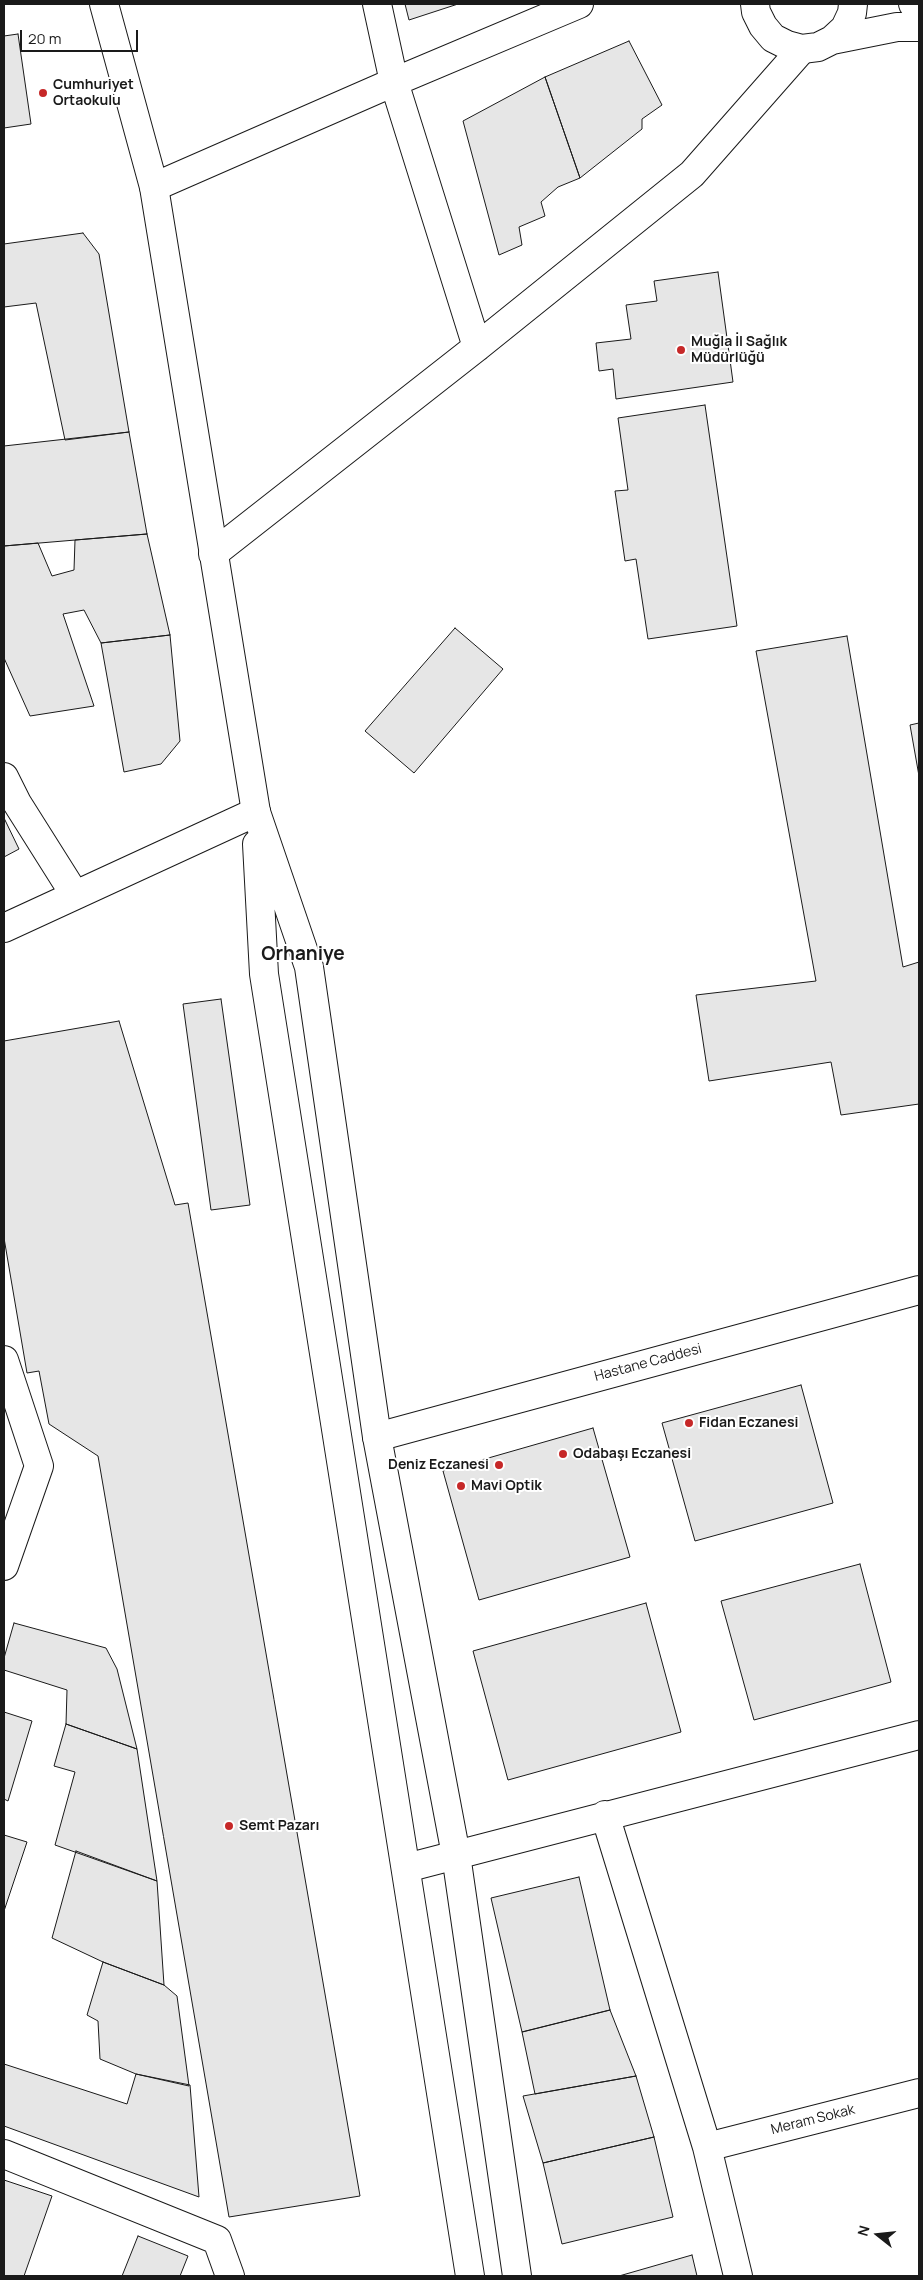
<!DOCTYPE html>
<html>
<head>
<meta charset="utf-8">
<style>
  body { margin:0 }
  #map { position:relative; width:923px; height:2280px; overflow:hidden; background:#fff; font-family:Manrope,sans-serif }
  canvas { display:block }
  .frame { position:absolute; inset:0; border:5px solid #1a1a1a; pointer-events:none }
  .north { position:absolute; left:853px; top:2210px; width:50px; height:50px; -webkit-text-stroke:4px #fff; paint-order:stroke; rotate:286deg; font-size:14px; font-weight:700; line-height:20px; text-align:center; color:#1a1a1a }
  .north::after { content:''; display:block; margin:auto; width:18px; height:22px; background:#1a1a1a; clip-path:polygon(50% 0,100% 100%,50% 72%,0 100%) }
  .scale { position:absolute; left:20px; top:30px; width:118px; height:22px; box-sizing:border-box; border:2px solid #1a1a1a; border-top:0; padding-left:6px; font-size:15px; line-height:18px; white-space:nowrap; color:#1a1a1a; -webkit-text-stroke:4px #fff; paint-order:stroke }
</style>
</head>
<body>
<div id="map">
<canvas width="923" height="2280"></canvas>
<div class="frame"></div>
<div class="north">N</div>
<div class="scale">20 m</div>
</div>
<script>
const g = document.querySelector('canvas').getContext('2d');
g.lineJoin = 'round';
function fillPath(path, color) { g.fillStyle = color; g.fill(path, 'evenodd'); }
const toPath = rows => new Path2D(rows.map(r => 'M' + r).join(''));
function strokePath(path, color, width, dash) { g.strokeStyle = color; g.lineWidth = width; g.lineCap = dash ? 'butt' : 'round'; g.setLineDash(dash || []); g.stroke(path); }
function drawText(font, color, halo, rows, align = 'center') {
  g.font = font + ' Manrope,sans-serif'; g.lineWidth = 4; g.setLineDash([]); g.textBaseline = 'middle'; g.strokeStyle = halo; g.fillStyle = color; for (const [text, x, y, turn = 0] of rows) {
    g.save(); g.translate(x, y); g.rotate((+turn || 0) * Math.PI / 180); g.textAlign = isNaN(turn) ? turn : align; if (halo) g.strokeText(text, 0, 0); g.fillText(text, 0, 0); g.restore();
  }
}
const building = toPath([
  [405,4,458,4,409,20,405,4],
  [18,34,31,124,4,128,4,36,18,34],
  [629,41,662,105,642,119,642,129,580,178,545,77,629,41],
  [545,77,580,178,558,187,541,202,545,216,519,227,522,245,499,255,463,121,545,77],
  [83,233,99,254,129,432,65,440,36,303,4,307,4,244,83,233],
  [718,272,733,382,616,399,613,369,599,371,596,343,631,339,626,305,657,301,654,281,718,272],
  [705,405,737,626,648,639,636,559,625,561,615,491,628,490,618,418,705,405],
  [129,432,147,534,4,546,4,446,129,432],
  [147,534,170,635,101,643,84,610,63,614,94,706,30,716,4,658,4,546,38,543,52,576,74,570,75,540,147,534],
  [455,628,503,669,414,773,365,731,455,628],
  [170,635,180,741,161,764,124,772,101,643,170,635],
  [847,636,903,967,919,962,919,1104,841,1115,831,1062,709,1081,696,995,816,981,756,651,847,636],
  [919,723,919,776,910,725,919,723],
  [4,818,19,849,4,857,4,818],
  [221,999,250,1205,211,1210,183,1004,221,999],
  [119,1021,175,1205,188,1203,360,2196,229,2217,98,1456,49,1424,39,1371,27,1373,4,1238,4,1041,119,1021],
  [801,1385,833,1503,695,1541,662,1423,801,1385],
  [593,1428,630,1557,479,1600,443,1471,593,1428],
  [860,1564,891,1682,754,1720,721,1601,860,1564],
  [646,1603,681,1732,508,1780,473,1651,646,1603],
  [14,1623,106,1648,117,1669,137,1749,66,1724,67,1690,4,1670,4,1658,14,1623],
  [4,1712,32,1721,8,1801,4,1799,4,1712],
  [66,1724,137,1749,157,1881,55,1845,75,1772,54,1766,66,1724],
  [4,1835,27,1842,4,1911,4,1835],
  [76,1851,157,1881,164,1985,103,1962,52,1938,76,1851],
  [579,1877,610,2010,522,2032,491,1898,579,1877],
  [103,1962,164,1985,177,1996,189,2086,136,2074,100,2059,98,2021,87,2015,103,1962],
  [610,2010,636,2076,535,2094,522,2032,610,2010],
  [4,2064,127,2104,136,2074,190,2085,199,2197,4,2126,4,2064],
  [636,2076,654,2137,543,2163,523,2096,636,2076],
  [654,2137,673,2217,562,2244,543,2163,654,2137],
  [4,2180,52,2196,24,2276,4,2276,4,2180],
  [138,2236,188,2256,180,2276,122,2276,138,2236],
  [692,2255,697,2276,619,2276,692,2255]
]);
const minor = toPath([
  [377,4,394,82,477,347],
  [154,187,394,82,579,4],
  [213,554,477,347,692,174,802,49],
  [4,777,17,803,75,895],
  [4,928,256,812],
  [4,1360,39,1466,4,1566],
  [605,1815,707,2147,738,2276],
  [406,1868,919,1735],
  [707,2147,919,2093],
  [4,2154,217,2240,230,2276]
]);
const tertiary = toPath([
  [104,4,154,187,256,812],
  [755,4,756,12,763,26,773,38,787,45,802,49,818,47,832,40,845,28,852,13,853,4],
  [913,4,919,6],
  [832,40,897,27,919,27],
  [377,1437,919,1290]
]);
const secondary = toPath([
  [256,812,309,967,377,1437,456,1855,517,2276],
  [257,844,264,974,470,2276]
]);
const markers = [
  [43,93,5,"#c62828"],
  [681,350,5,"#c62828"],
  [689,1423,5,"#c62828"],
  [563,1454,5,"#c62828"],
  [499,1465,5,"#c62828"],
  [461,1486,5,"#c62828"],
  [229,1826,5,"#c62828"]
];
const poiNames = [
  ["Cumhuriyet",53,85],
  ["Ortaokulu",53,101],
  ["Muğla İl Sağlık",691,342],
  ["Müdürlüğü",691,358],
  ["Fidan Eczanesi",699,1423],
  ["Odabaşı Eczanesi",573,1454],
  ["Deniz Eczanesi",489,1465,"right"],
  ["Mavi Optik",471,1486],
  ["Semt Pazarı",239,1826]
];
const streetNames = [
  ["Hastane Caddesi",648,1363,-15],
  ["Meram Sokak",813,2120,-14]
];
const districtNames = [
  ["Orhaniye",303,955]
];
fillPath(building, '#e6e6e6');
strokePath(building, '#1a1a1a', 1);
strokePath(minor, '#1a1a1a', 30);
strokePath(tertiary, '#1a1a1a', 30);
strokePath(secondary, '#1a1a1a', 30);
strokePath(minor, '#fff', 28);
strokePath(tertiary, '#fff', 28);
strokePath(secondary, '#fff', 28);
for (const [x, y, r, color] of markers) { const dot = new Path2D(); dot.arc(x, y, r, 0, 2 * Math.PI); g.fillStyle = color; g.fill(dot); strokePath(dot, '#fff', 2); }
drawText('bold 14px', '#1a1a1a', '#fff', poiNames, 'left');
drawText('14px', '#1a1a1a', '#fff', streetNames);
drawText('bold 19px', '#1a1a1a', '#fff', districtNames);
</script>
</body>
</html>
